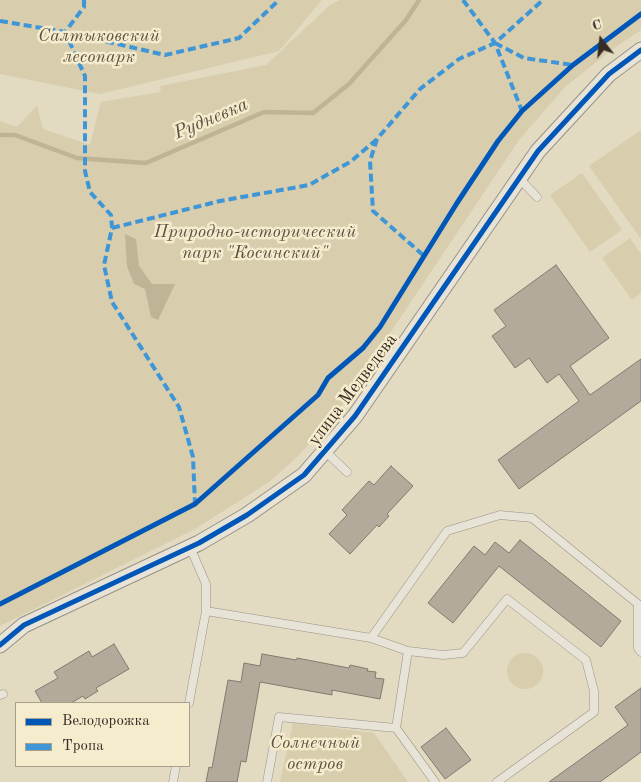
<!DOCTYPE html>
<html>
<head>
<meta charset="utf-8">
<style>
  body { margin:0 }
  #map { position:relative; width:641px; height:782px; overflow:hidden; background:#e2dac1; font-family:"Old Standard TT",serif }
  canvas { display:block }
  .legend { position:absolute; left:15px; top:702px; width:175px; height:65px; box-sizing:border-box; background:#f5ecce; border:1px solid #a99f8a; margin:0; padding:6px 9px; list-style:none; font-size:15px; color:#372b25 }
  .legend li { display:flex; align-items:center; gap:10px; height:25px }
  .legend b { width:25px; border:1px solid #a99f8a }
  .north { position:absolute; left:576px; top:15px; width:50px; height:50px; -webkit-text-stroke:4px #f5ecce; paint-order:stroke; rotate:344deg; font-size:14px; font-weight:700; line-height:20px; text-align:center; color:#372b25 }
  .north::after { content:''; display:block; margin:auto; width:18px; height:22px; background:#372b25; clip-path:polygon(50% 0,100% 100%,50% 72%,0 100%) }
</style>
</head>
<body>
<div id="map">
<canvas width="641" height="782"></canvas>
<ul class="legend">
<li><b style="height:6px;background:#0057b8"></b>Велодорожка</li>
<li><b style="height:6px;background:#3e96d6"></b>Тропа</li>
</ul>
<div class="north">С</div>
</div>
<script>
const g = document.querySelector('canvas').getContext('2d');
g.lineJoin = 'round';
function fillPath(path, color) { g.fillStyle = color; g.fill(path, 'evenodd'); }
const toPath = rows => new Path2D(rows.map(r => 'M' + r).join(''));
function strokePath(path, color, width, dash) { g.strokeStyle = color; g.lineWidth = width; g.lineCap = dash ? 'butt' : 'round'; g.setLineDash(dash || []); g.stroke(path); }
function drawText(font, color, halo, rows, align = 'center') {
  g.font = font + ' "Old Standard TT",serif'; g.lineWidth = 5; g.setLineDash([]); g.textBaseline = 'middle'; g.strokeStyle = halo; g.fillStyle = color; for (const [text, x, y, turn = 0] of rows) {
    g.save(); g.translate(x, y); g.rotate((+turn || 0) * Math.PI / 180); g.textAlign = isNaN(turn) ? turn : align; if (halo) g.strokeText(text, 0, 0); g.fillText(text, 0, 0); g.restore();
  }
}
const green = toPath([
  [0,0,322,0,279,51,100,94,0,74],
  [340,0,641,0,641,30,610,51,565,87,519,140,332,420,294,460,269,482,195,529,0,626,0,121,17,127,37,106,43,129,90,145,101,102,161,92,160,86,266,65,329,6],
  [641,130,641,239,589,166],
  [582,173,622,230,590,252,550,195],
  [630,238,641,254,641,293,632,300,602,258],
  '507 671a18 18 0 1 1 36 0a18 18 0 1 1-36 0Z',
  [293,723,374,733,408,782,280,782]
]);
const water = toPath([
  [125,234,136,239,139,266,152,284,175,284,158,320,151,317,145,289,134,284,127,266]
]);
const stream = toPath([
  [0,135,15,135,77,158,146,163,264,112,313,113,349,84,406,20,419,0]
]);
const building = toPath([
  [556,265,609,338,570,366,590,395,641,359,641,401,519,489,498,460,579,401,559,374,547,383,529,358,515,368,492,336,506,326,494,310,556,265],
  [391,466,413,486,387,514,389,516,379,527,377,525,350,554,329,534,347,515,342,510,369,481,374,485,391,466],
  [520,540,621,621,601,647,499,566,453,623,428,603,474,546,485,555,495,542,509,553,520,540],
  [114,644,129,669,96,688,98,691,85,699,83,696,71,703,42,703,35,691,58,678,54,672,89,651,92,657,114,644],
  [262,654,296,660,297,658,349,668,350,665,368,669,367,671,376,672,375,678,384,679,380,699,332,690,332,695,260,682,246,762,241,761,237,782,206,782,209,767,212,768,228,680,241,682,244,663,260,666,262,654],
  [641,688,641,752,600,782,549,782,628,725,615,707,641,688],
  [446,728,471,760,445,779,421,747,446,728]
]);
const service = toPath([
  [519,178,537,197],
  [326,452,347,472],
  [206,611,371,638,408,651,443,655,463,653,507,599,586,660,594,691,594,712,497,782],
  [371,638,447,531,500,515,532,518,638,604,638,648,641,652],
  [0,695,3,694],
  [189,703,206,611,206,584,190,547],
  [396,728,408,651],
  [173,782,176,766],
  [267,782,279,717,396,728,435,782]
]);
const minor = toPath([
  [0,645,24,625,199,543,247,515,304,475,355,416,538,151,609,74,641,50]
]);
const quiet = toPath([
  [84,0,84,7,65,32,85,76,85,171,90,192,111,215,112,228,104,265,112,302,179,407,193,457,195,504],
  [463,0,495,43,522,111],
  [0,21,65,32,165,55,239,38,279,0],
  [495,43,524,58,573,65],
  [112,228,220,201,309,185,350,162,376,140],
  [423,255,373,211,370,161,377,139,420,89,459,59,495,43,543,0]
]);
const cycleway = toPath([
  [0,604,195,504,318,395,328,378,363,348,380,327,457,203,498,141,522,111,573,65,641,14],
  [0,645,24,625,199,543,247,515,304,475,355,416,538,151,609,74,641,50]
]);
const parkNames = [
  ["Салтыковский",99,36],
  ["лесопарк",99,57],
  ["Природно-исторический",255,232],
  ["парк \"Косинский\"",255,253],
  ["Солнечный",315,743],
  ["остров",315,764]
];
const streetNames = [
  ["улица Медведева",353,390,-53]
];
const waterNames = [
  ["Рудневка",211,119,-23]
];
fillPath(green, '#d8cdad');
fillPath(water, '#bfb496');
strokePath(stream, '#bfb496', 4.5);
fillPath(building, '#b2ab9b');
strokePath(building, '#817b6e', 1);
strokePath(service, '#989284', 9);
strokePath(minor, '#989284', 17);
strokePath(service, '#e7e3d7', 8);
strokePath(minor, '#e7e3d7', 15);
strokePath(quiet, '#3e96d6', 4, [8, 4]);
strokePath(cycleway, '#0057b8', 5);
drawText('italic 18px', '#5d5143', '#f5ecce', parkNames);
drawText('18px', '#372b25', '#f5ecce', streetNames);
drawText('italic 19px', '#5b4f41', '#f5ecce', waterNames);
</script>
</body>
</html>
